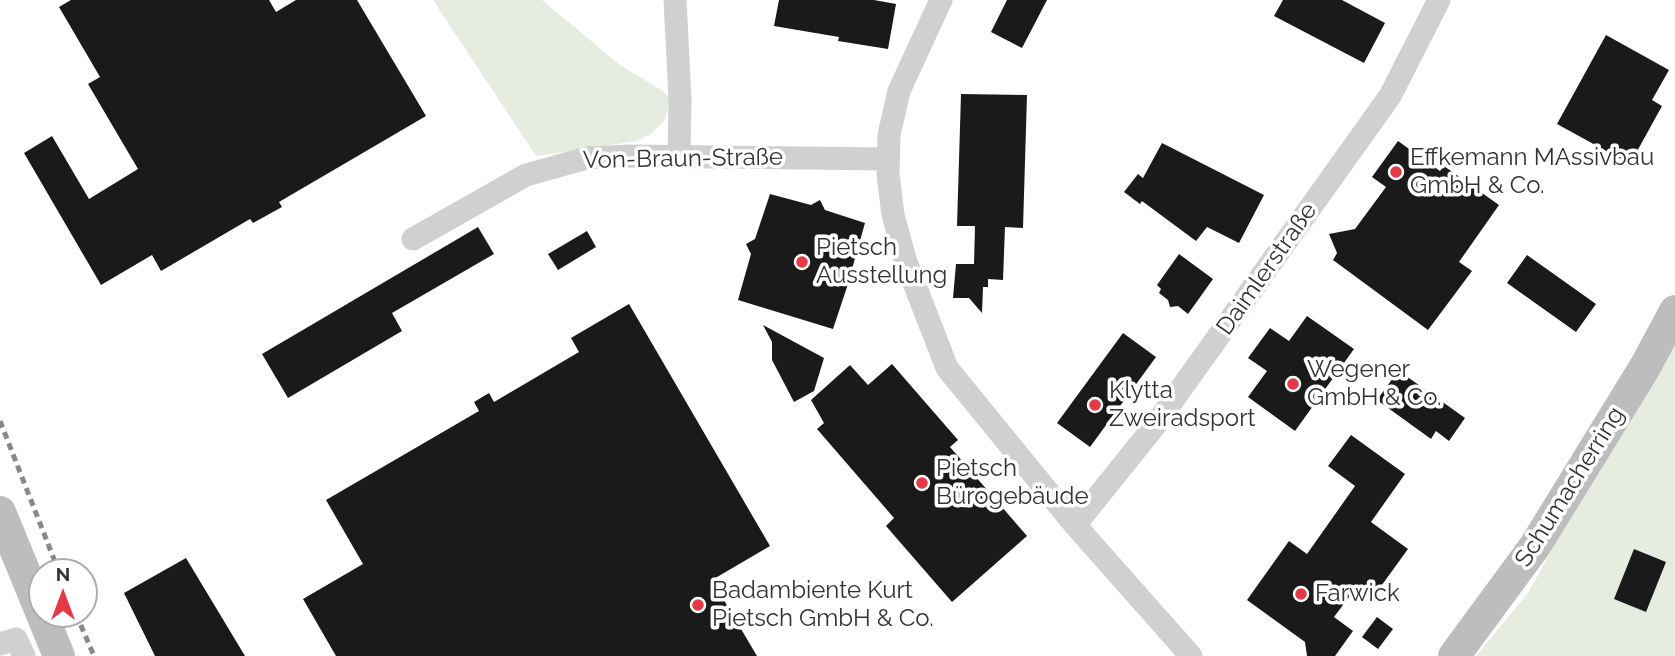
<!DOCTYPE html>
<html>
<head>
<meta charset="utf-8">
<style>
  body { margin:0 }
  #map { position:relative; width:1675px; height:656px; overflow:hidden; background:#fff; font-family:Raleway,sans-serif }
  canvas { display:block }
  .north { position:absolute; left:28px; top:558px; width:70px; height:70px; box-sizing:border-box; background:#fff; border:2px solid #adadad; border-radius:50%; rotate:0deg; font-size:19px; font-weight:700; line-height:28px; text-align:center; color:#333 }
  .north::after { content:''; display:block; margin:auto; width:24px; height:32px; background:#e63946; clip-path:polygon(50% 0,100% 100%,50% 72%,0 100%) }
</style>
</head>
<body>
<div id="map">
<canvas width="1675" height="656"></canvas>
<div class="north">N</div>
</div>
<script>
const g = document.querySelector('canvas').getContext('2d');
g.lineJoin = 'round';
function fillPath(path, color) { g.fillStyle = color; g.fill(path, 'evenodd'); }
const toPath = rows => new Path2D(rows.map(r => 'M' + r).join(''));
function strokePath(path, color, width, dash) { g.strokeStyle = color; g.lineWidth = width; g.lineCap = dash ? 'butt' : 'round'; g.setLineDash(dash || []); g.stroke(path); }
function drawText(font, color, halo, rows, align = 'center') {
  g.font = font + ' Raleway,sans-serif'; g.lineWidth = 7; g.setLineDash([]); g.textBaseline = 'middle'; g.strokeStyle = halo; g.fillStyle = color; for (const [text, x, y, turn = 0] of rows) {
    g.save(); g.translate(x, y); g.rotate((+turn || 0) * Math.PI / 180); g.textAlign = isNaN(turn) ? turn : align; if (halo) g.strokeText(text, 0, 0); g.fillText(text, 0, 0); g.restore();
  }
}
const green = toPath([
  [433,0,542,0,620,65,663,91,671,100,664,121,651,134,637,141,536,156],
  [1675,327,1675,656,1476,656,1528,593]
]);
const building = toPath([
  [71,0,269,0,276,12,296,0,357,0,426,116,279,202,282,207,253,223,250,219,161,271,152,255,101,285,24,153,52,136,89,199,138,169,88,84,100,77,59,7],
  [779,0,874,0,896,4,888,49,838,41,839,37,774,26],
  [1007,0,1047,0,1022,48,991,32],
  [1283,0,1342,0,1385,23,1364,63,1274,16],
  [1606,35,1669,70,1652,100,1662,106,1630,164,1557,124],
  [961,94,1027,95,1023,228,1005,227,1003,280,988,279,988,287,983,287,982,313,969,298,953,298,956,264,974,264,975,226,957,226],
  [1398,141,1440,171,1444,166,1499,205,1459,262,1472,271,1428,330,1333,260,1337,253,1329,234,1355,229,1386,187,1372,177],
  [1162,143,1264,195,1239,243,1207,227,1196,241,1142,201,1140,204,1124,192,1138,174,1143,178],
  [770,194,811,205,820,200,825,210,865,223,852,269,858,279,848,284,833,329,738,300,751,254,746,244,755,239],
  [478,227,494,254,392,313,402,331,288,398,262,354],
  [587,231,596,247,558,270,548,254],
  [1179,254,1213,279,1188,314,1178,306,1170,307,1168,300,1159,293,1161,289,1157,285],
  [1527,255,1596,304,1576,332,1507,283],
  [629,304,770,546,712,580,757,656,336,656,303,599,363,564,326,500,479,411,474,402,489,393,494,402,579,352,571,338],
  [1307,316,1354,349,1295,431,1248,397,1267,371,1248,358,1270,328,1289,341],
  [763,325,824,358,814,391,794,402,772,360,772,342],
  [1123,333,1156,357,1090,447,1057,423],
  [1388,363,1465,418,1449,441,1436,431,1431,439,1377,400,1393,378,1396,380],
  [892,364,958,440,950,447,1027,536,952,602,886,526,894,518,817,429,824,423,811,400,850,365,868,385],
  [1351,435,1405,474,1371,522,1408,549,1371,600,1355,589,1334,617,1353,631,1335,656,1307,656,1305,642,1247,600,1289,541,1307,554,1355,486,1328,466],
  [1634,549,1666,562,1646,612,1614,599],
  [186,558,245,656,155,656,124,593],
  [1377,617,1393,629,1378,649,1362,637]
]);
const street = toPath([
  [675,0,680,99,679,156],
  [941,0,899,91,889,135,888,174,893,215,906,262,947,368,1075,525,1191,656],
  [413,239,526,175,587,158,629,156,888,159],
  [1075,525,1153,428,1390,96,1439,0],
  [0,644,16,639,24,656]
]);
const secondary = toPath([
  [0,512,59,656],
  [1454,656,1535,546,1645,367,1675,311]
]);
const rail = toPath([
  [0,421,59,572],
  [76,614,94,656]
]);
const markers = [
  [1396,172,7,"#e63946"],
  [802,262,7,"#e63946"],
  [1293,384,7,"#e63946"],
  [1095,405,7,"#e63946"],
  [922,483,7,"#e63946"],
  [1301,594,7,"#e63946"],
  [698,605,7,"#e63946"]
];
const poiNames = [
  ["Effkemann MAssivbau",1410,158],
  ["GmbH & Co.",1410,186],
  ["Pietsch",816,248],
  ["Ausstellung",816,276],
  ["Wegener",1307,370],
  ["GmbH & Co.",1307,398],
  ["Klytta",1109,391],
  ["Zweiradsport",1109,419],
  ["Pietsch",936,469],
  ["Bürogebäude",936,497],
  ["Badambiente Kurt",712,591],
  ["Pietsch GmbH & Co.",712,619],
  ["Farwick",1315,594]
];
const streetNames = [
  ["Von-Braun-Straße",683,159,-1],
  ["Daimlerstraße",1267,269,-55],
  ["Schumacherring",1570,487,-58]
];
fillPath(green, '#e6ecdf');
fillPath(building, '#1a1a1a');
strokePath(street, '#d0d0d0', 23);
strokePath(secondary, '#bdbdbd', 32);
strokePath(rail, '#888', 5, [7, 5]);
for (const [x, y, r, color] of markers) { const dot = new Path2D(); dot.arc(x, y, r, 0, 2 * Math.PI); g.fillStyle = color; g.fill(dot); strokePath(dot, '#fff', 2.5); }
drawText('24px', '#333', '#fff', poiNames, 'left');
drawText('24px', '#333', '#fff', streetNames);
</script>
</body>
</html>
